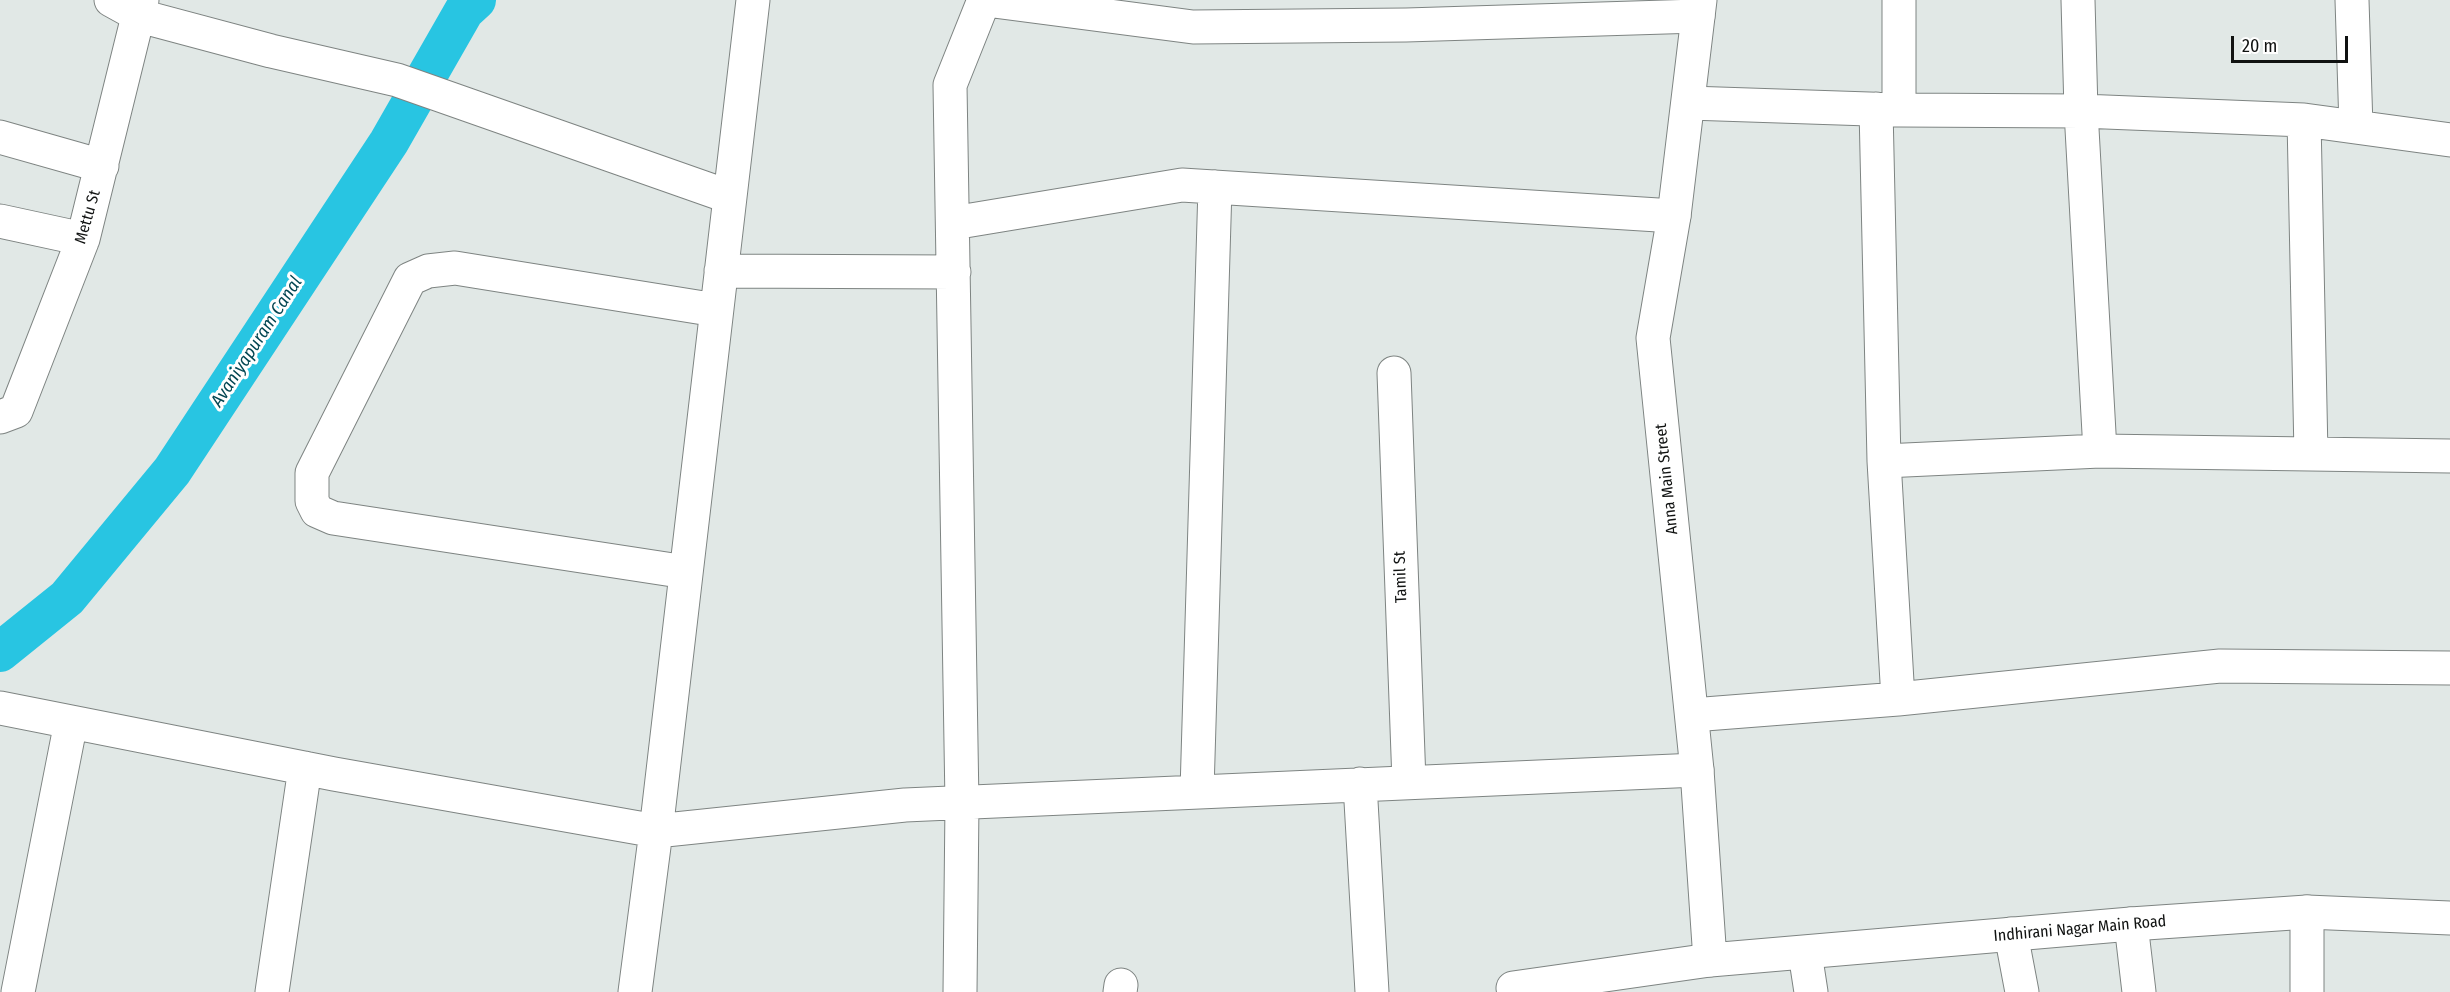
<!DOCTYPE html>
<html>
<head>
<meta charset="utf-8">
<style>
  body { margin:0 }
  #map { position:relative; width:2450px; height:992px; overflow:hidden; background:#e1e8e6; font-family:"Fira Sans Condensed",sans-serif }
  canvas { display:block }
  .scale { position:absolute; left:2231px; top:36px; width:117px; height:27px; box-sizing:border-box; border:3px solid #101211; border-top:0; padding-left:8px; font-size:18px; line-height:21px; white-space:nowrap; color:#101211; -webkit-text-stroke:4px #fff; paint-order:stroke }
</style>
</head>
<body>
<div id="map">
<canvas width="2450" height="992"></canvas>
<div class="scale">20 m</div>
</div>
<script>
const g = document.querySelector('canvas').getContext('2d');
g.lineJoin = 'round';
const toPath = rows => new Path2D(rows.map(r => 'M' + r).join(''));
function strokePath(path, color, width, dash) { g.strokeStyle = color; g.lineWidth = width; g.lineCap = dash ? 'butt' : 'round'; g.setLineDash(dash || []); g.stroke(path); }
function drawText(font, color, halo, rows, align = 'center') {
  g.font = font + ' "Fira Sans Condensed",sans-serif'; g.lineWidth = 6; g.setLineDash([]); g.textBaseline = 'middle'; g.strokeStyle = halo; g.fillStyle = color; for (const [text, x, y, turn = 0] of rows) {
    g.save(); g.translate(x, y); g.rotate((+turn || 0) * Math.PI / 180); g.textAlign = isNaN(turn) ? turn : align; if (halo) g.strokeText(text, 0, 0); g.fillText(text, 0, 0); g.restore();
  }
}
const canal = toPath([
  [0,652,67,598,172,471,389,142,464,11,476,0]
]);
const minor = toPath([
  [111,0,140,16,271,51,397,80,730,197],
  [986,0,1193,27,1406,25,1698,16],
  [1899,0,1899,110],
  [2078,0,2081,111,2100,451],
  [2352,0,2356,127],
  [1689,103,1899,110,2081,111,2304,120,2450,140],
  [1876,109,1884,461],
  [2304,120,2311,454],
  [0,137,102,166],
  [0,221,83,239],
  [953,223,1182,185,1674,216],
  [721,271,954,272],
  [1394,373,1409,782],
  [0,417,16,411,83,239,142,0],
  [686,572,333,518,317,511,312,501,312,473,410,279,428,271,455,268,716,310],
  [1898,699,1884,461,2100,451,2450,456],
  [0,708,334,774,656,831,905,805,1697,770],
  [1692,715,1898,699,2220,666,2450,668],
  [1360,784,1372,992],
  [1197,791,1215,187],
  [2307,912,2307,992],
  [2131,924,2139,992],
  [2011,934,2022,992],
  [1805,953,1811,992],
  [1513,988,1710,960],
  [18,992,71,722],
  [272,992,305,768],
  [635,992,656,831,753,0],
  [960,992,962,803,950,85,984,0],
  [1120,992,1121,985]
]);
const tertiary = toPath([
  [1700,0,1674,216,1653,338,1697,770,1710,960,2131,924,2307,912,2450,918]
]);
const streetNames = [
  ["Mettu St",88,217,-74],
  ["Anna Main Street",1667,479,-96],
  ["Tamil St",1401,577,-92],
  ["Indhirani Nagar Main Road",2080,929,-5]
];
const waterNames = [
  ["Avaniyapuram Canal",257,342,-57]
];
strokePath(canal, '#28c5e2', 40);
strokePath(minor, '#7e8482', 35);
strokePath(tertiary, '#7e8482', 35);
strokePath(minor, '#fff', 33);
strokePath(tertiary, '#fff', 33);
drawText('16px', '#101211', '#fff', streetNames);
drawText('italic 18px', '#044753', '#fff', waterNames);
</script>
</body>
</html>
